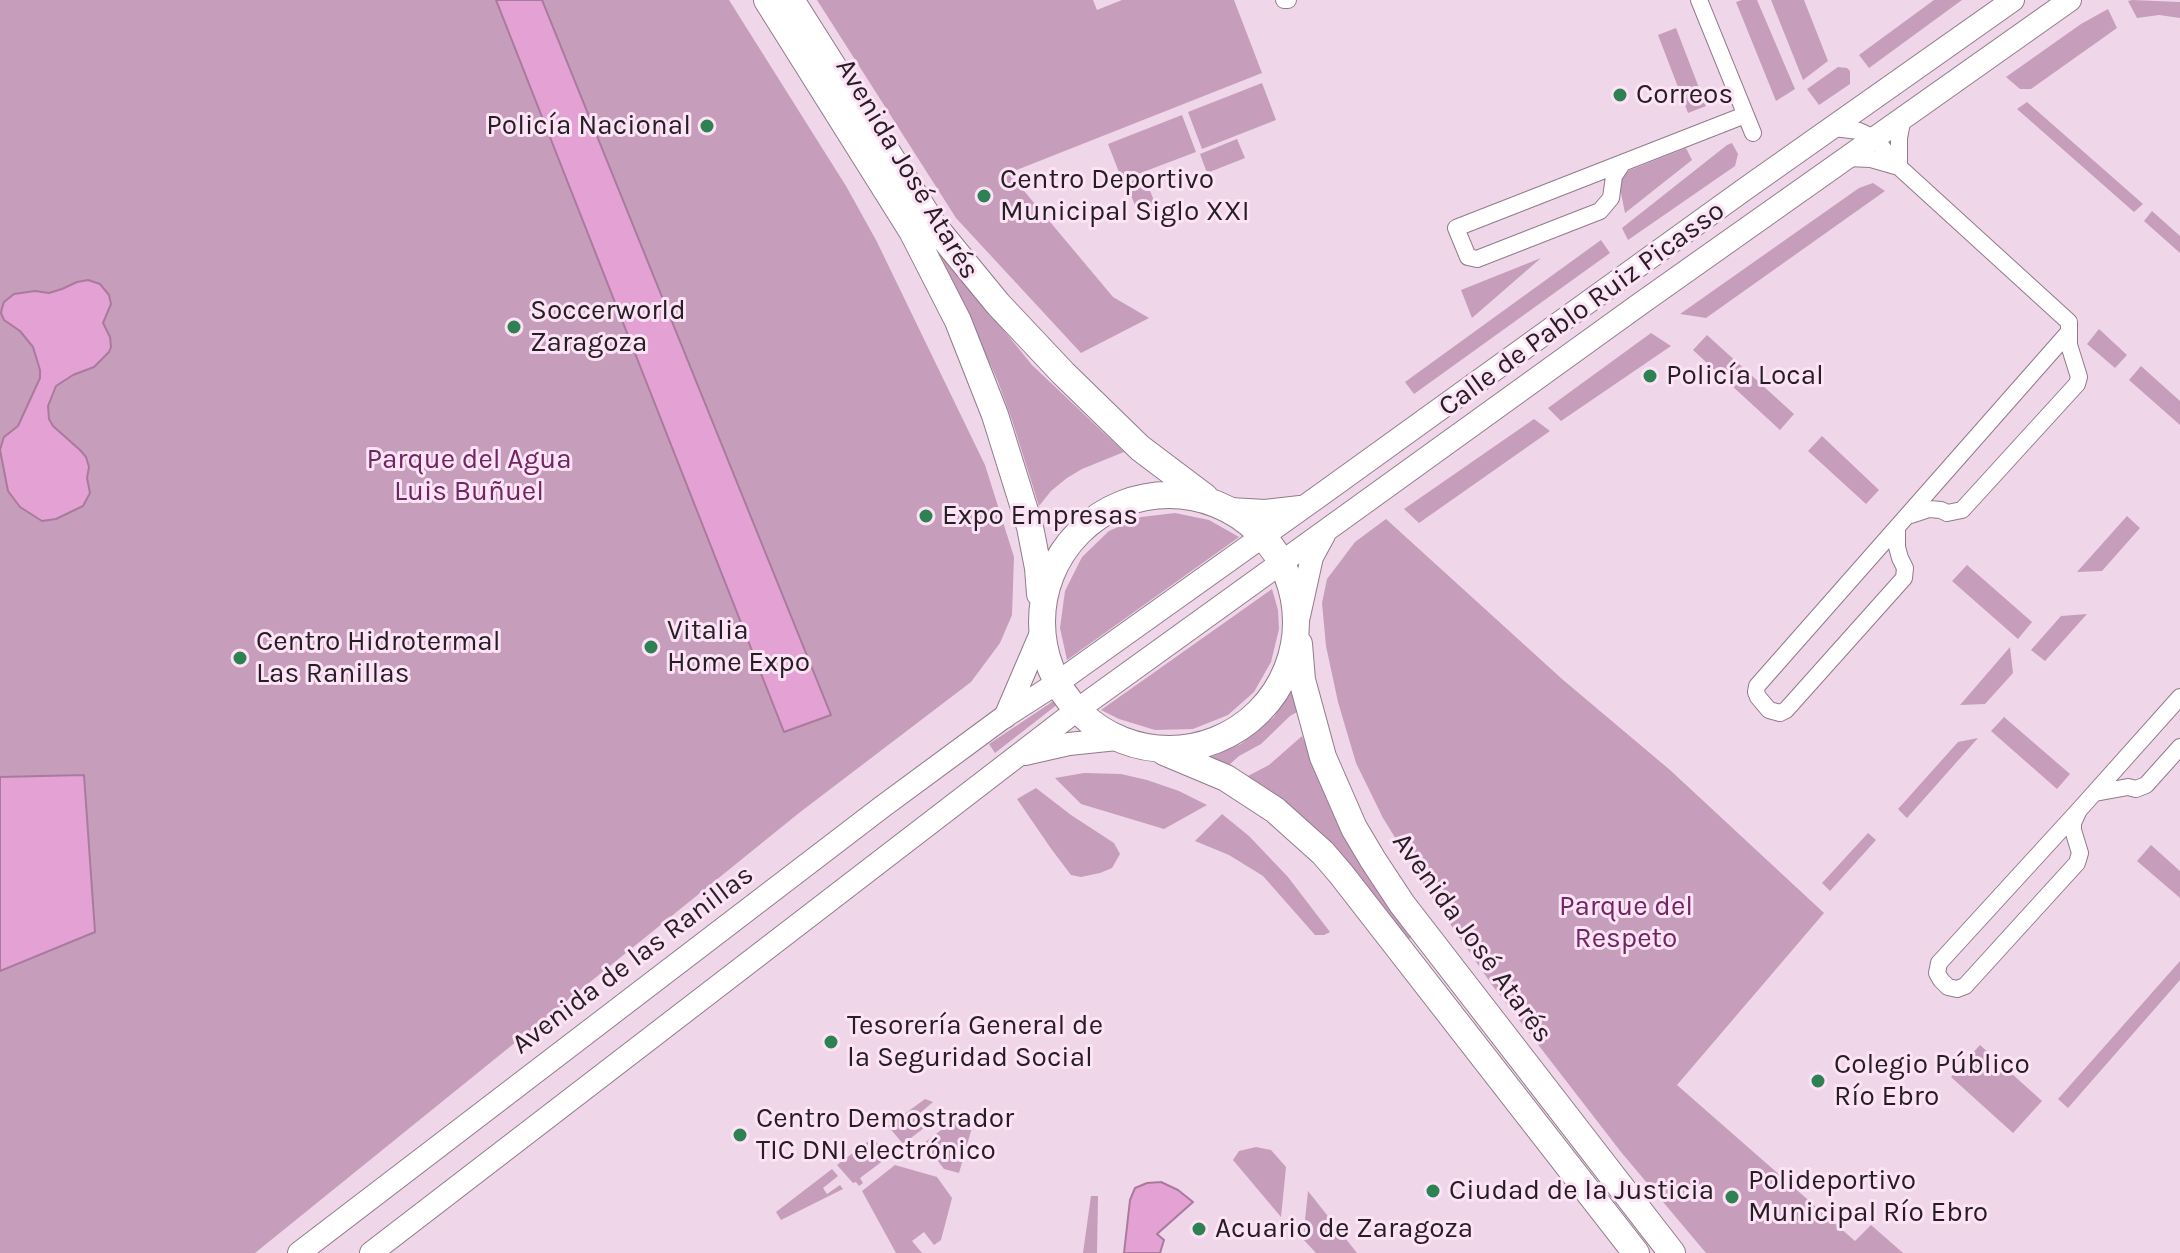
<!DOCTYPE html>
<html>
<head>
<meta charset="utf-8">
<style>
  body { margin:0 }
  canvas { display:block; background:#efd6e8 }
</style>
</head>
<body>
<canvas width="2180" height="1253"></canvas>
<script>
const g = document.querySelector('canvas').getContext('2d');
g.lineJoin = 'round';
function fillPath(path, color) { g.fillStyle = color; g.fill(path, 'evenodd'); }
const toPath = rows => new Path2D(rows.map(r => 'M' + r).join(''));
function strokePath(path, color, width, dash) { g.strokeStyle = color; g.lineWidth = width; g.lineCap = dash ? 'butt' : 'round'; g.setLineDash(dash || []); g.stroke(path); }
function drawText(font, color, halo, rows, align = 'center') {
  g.font = font + ' Karla,sans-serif'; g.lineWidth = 6; g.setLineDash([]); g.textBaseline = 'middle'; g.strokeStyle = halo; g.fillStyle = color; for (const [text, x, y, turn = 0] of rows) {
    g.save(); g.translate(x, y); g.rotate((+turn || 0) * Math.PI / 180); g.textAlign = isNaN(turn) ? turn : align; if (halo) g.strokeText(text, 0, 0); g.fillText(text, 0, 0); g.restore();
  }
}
const green = toPath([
  [0,0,729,0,846,186,876,240,985,465,1014,557,1012,615,1000,643,971,682,799,813,255,1253,0,1253],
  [817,0,1093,0,1097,10,1122,0,1234,0,1262,73,1009,173,1113,297,1149,318,1081,353,956,218],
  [1742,0,1757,0,1795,89,1776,101,1736,2],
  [1771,0,1804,0,1828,61,1803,80],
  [1934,0,1962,0,1869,68,1859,55],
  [2132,0,2180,2,2180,18,2159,15,2137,18,2128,1],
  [2108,9,2117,28,2031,89,2020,89,2006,77,2081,24],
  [1676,28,1706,106,1688,113,1658,35],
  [1838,67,1847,68,1850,71,1850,84,1819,105,1807,89],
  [1262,83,1276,120,1202,149,1188,112],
  [2027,102,2143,204,2134,212,2017,109],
  [1182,115,1196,152,1122,180,1108,144],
  [1237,139,1245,158,1207,173,1200,154],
  [1732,143,1738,154,1735,166,1628,240,1622,228,1727,145],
  [1686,148,1692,160,1625,213,1620,188,1621,177,1625,172],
  [1144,176,1159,213,1141,220,1126,183],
  [1873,183,1885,191,1706,318,1680,314,1859,188],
  [2152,211,2180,236,2180,253,2144,221],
  [1601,240,1610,253,1414,394,1405,382],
  [941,253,1032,365,1124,452,1082,469,1067,478,1051,491,1039,506,1012,420,997,379,939,254],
  [1541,258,1472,318,1461,290],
  [2099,329,2127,355,2115,368,2087,344],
  [1651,333,1671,346,1561,421,1548,408],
  [1707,335,1794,414,1780,430,1693,350],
  [2141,366,2180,401,2180,425,2129,380],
  [1534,419,1550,431,1419,523,1404,509],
  [1822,436,1879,490,1866,504,1808,451],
  [1175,513,1209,520,1239,537,1067,660,1060,628,1065,591,1082,557,1109,531,1141,517],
  [2127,516,2140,528,2102,571,2077,572],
  [1386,519,1562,679,1670,770,1824,913,1677,1085,1855,1241,1871,1225,1903,1253,1706,1253,1621,1152,1492,985,1431,896,1383,818,1356,763,1338,702,1326,646,1322,603,1327,579,1355,542],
  [1967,565,2032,622,2018,639,1952,581],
  [1272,589,1278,610,1279,629,1271,662,1254,692,1228,715,1193,729,1155,730,1119,719,1101,710],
  [2087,614,2045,661,2031,650,2061,616],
  [2010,647,2013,673,1985,704,1960,705],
  [1291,691,1297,712,1290,716,1261,744,1239,756,1228,766,1210,757,1241,744,1258,731,1274,717],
  [1055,700,1058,704,995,753,989,744],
  [2004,717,2070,774,2057,789,1991,731],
  [1302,736,1341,823,1414,935,1406,941,1246,777,1269,765],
  [1978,738,1907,818,1898,809,1958,742],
  [1084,773,1121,774,1147,780,1179,791,1207,805,1164,829,1081,804,1055,778],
  [1036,788,1071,815,1114,843,1120,854,1112,868,1100,873,1081,877,1071,875,1052,850,1017,799],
  [1222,814,1249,836,1288,877,1330,932,1324,935,1315,935,1263,876,1229,855,1195,841],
  [1868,833,1876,840,1830,891,1822,883],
  [2151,845,2180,871,2180,898,2137,861],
  [2180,961,2180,980,2068,1108,2058,1099],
  [1980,1045,2042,1101,2013,1133,1951,1077],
  [925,1099,933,1102,920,1113,924,1119,937,1110,941,1115,903,1144,888,1126],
  [953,1121,973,1124,959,1173,944,1169,924,1143],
  [873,1138,888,1157,860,1178,863,1183,859,1186,856,1182,853,1183,837,1165],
  [1256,1147,1271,1150,1286,1167,1281,1217,1233,1160,1239,1151],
  [895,1165,937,1177,952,1198,941,1240,934,1245,924,1232,912,1241,922,1253,896,1253,862,1191],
  [832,1169,838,1176,823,1188,827,1194,840,1185,843,1189,781,1220,776,1212],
  [1308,1191,1357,1253,1316,1253,1303,1239],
  [1091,1196,1098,1196,1097,1253,1083,1253]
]);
const water = toPath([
  [496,0,542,0,831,715,784,732,496,0],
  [88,280,100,284,109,295,111,304,103,323,110,337,111,347,109,352,94,367,73,375,56,386,48,406,49,419,53,426,80,450,86,457,89,467,87,478,90,493,83,506,56,519,42,521,20,507,8,491,0,450,2,443,4,437,18,426,40,378,40,370,33,347,20,331,4,320,1,313,2,308,4,302,14,294,35,291,49,293,62,289,77,282,88,280],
  [84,775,95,932,0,971,0,777,84,775],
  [1161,1182,1178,1190,1193,1202,1157,1234,1164,1240,1160,1253,1124,1253,1130,1200,1135,1188,1147,1183,1161,1182]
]);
const minor = toPath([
  [1284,0,1288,0],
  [1699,0,1753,133],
  [1834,128,1859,131,1874,138,1899,167,2069,322,2069,345,2079,377,2077,384,1962,510,1947,513,1941,510,1929,509,1911,515],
  [1847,158,1871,159,1899,167],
  [1622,164,1614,176,1611,198,1600,211,1477,259,1468,257,1456,228,1745,115],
  [1899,167,1899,138,1903,117],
  [1897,529,1897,547,1900,558,1905,568,1904,578,1786,710,1780,713,1769,710,1758,697,1756,692,1757,686,2068,333],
  [2095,793,2128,787,2136,789,2146,785,2180,747],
  [2079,810,2073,823,2073,830,2080,853,2077,863,1965,986,1957,989,1948,987,1941,980,1937,973,1939,963,2079,810,2180,697]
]);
const secondary = toPath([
  [1230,509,1265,511,1300,507],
  [1297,625,1312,557,1324,535],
  [1005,717,1041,633],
  [1025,754,1069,744,1117,739],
  [299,1253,882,807,1004,717,1057,683,1322,494,1745,189,2013,0],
  [371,1253,1077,710,1640,304,2070,0]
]);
const primary = toPath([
  [767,0,912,231,958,321,995,415,1030,527,1038,568,1040,594],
  [791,0,934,226,998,304,1063,373,1140,448,1205,497],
  '1042 622a127 127 0 1 1 254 0a127 127 0 1 1-254 0Z',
  [1299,644,1302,680,1323,757,1354,828,1373,860,1402,904,1672,1253],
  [1164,752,1226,778,1275,810,1323,853,1341,874,1636,1253]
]);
const markers = [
  [1620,95,8,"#2e8153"],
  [707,126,8,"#2e8153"],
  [984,196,8,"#2e8153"],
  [514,327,8,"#2e8153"],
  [1650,376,8,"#2e8153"],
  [926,516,8,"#2e8153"],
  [651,647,8,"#2e8153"],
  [240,658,8,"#2e8153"],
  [831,1042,8,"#2e8153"],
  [1818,1081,8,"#2e8153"],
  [740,1135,8,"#2e8153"],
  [1433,1191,8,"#2e8153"],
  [1732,1197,8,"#2e8153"],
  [1199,1229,8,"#2e8153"]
];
const poiNames = [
  ["Correos",1636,95],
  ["Policía Nacional",691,126,"right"],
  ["Centro Deportivo",1000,180],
  ["Municipal Siglo XXI",1000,212],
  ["Soccerworld",530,311],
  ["Zaragoza",530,343],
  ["Policía Local",1666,376],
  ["Expo Empresas",942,516],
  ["Vitalia",667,631],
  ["Home Expo",667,663],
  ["Centro Hidrotermal",256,642],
  ["Las Ranillas",256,674],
  ["Tesorería General de",847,1026],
  ["la Seguridad Social",847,1058],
  ["Colegio Público",1834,1065],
  ["Río Ebro",1834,1097],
  ["Centro Demostrador",756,1119],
  ["TIC DNI electrónico",756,1151],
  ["Polideportivo",1748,1181],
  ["Municipal Río Ebro",1748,1213],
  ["Ciudad de la Justicia",1449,1191],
  ["Acuario de Zaragoza",1215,1229]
];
const streetNames = [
  ["Avenida José Atarés",907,169,59],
  ["Calle de Pablo Ruiz Picasso",1582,309,-36],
  ["Avenida José Atarés",1472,938,54],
  ["Avenida de las Ranillas",633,960,-37]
];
const parkNames = [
  ["Parque del Agua",469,460],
  ["Luis Buñuel",469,492],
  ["Parque del",1626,907],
  ["Respeto",1626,939]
];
fillPath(green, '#c79dbc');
fillPath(water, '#e3a2d3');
strokePath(water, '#aa7a9e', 2);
strokePath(minor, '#917b8b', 18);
strokePath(secondary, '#917b8b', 24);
strokePath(primary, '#917b8b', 28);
strokePath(minor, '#fff', 16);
strokePath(secondary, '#fff', 22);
strokePath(primary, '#fff', 26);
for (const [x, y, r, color] of markers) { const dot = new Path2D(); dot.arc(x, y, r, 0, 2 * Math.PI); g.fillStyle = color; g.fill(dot); strokePath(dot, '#fce3f5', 3); }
drawText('28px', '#261e24', '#fce3f5', poiNames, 'left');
drawText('28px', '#261e24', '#fce3f5', streetNames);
drawText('28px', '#702662', '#fce3f5', parkNames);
</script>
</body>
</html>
